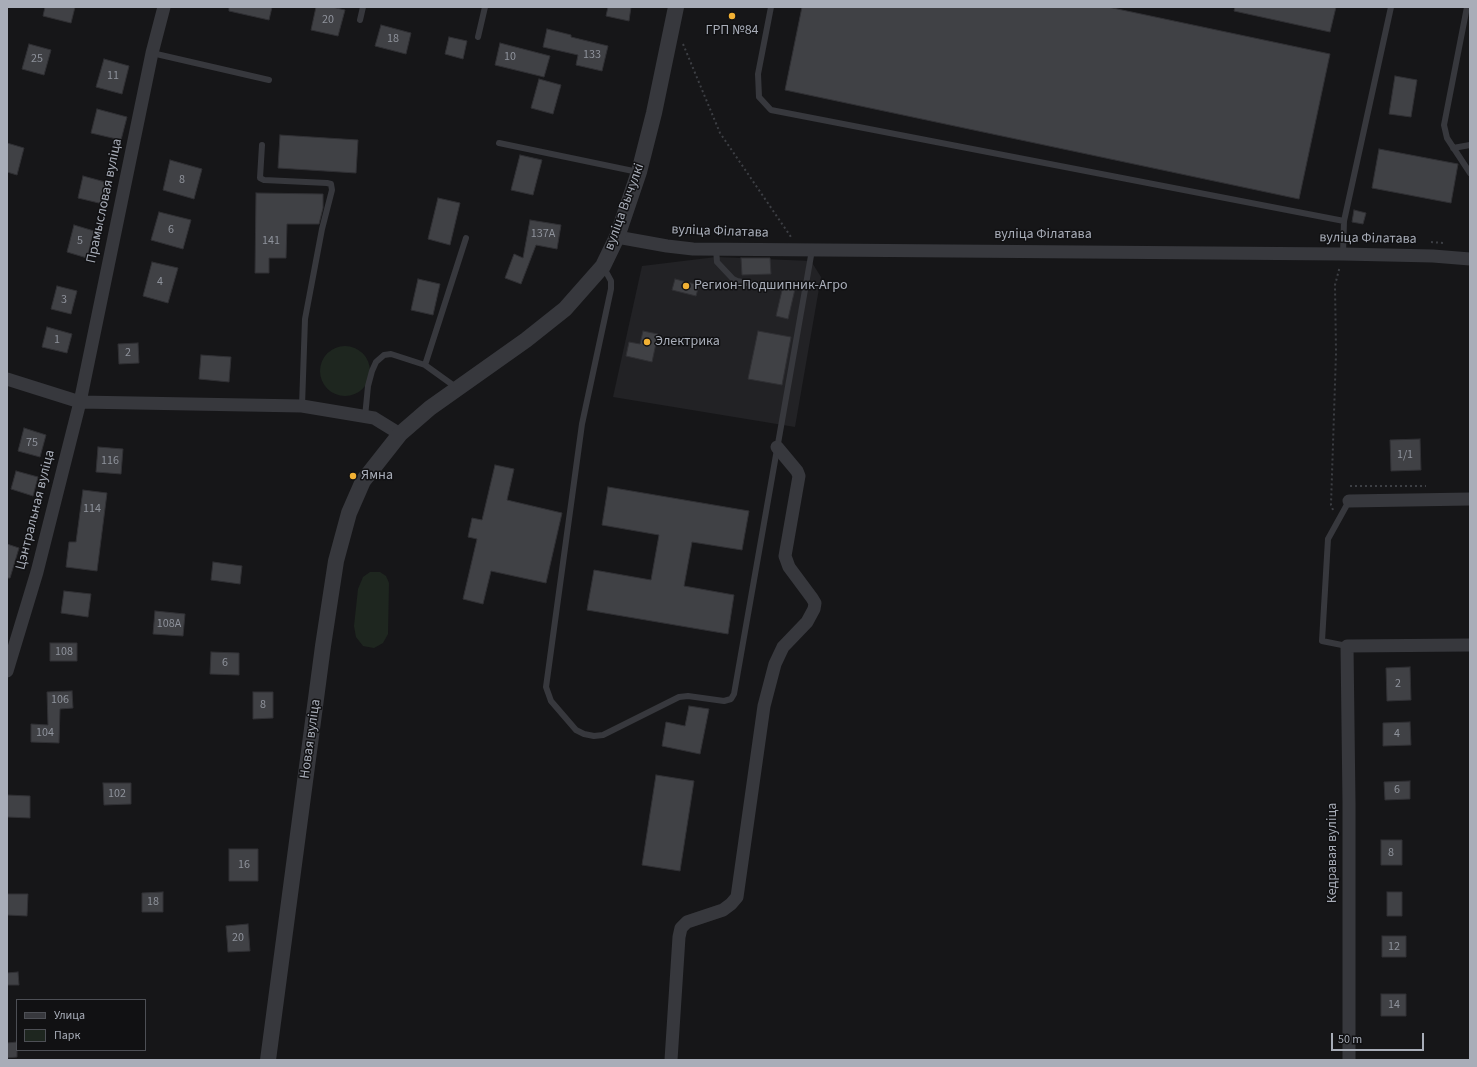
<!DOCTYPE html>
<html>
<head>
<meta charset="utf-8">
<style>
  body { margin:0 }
  #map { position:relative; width:1477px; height:1067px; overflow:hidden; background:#161618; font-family:"Source Sans 3",sans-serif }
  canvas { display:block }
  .frame { position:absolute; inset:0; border:8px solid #a8adb8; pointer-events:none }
  .legend { position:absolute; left:16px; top:999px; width:130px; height:52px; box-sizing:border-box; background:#111113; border:1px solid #4d4f55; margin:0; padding:5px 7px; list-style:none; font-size:12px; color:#a8adb8 }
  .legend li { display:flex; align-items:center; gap:8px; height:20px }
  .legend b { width:20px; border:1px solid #4d4f55 }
  .scale { position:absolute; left:1331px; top:1033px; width:93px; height:18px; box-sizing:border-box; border:2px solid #a8adb8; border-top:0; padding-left:5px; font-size:12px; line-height:14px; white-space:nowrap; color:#a8adb8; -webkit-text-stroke:3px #111113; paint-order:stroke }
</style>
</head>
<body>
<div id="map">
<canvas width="1477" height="1067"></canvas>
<div class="frame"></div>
<ul class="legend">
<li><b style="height:5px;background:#37383d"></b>Улица</li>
<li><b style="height:11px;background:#1e261f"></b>Парк</li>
</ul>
<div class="scale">50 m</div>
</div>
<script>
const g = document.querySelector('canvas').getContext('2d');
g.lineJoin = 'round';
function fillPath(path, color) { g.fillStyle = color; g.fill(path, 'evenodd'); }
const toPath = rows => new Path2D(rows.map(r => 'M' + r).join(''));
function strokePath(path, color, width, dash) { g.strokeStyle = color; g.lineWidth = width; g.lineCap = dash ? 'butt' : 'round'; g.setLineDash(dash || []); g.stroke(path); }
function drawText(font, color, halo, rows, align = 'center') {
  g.font = font + ' "Source Sans 3",sans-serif'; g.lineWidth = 3; g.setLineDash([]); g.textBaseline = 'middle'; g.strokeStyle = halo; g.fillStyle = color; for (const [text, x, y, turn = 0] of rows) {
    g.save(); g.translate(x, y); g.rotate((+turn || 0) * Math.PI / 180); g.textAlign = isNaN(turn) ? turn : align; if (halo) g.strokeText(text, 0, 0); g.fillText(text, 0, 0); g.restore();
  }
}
const built = toPath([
  [716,257,811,261,821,277,795,427,613,397,642,266]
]);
const green = toPath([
  '320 371a25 25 0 1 1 50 0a25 25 0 1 1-50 0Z',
  [370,572,380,572,386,576,389,583,388,634,383,643,374,648,363,646,356,637,354,626,358,589,363,577]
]);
const building = toPath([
  [45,7,75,7,71,23,43,16,45,7],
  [229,7,272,7,269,20,229,11,229,7],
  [316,7,332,7,345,10,338,36,311,30,316,7],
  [608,7,631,7,629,21,606,16,608,7],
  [802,7,1108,7,1330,54,1299,199,785,90,802,7],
  [1235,7,1336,7,1330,32,1234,11,1235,7],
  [381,25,411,33,406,54,375,46,381,25],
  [547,29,571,35,571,37,608,46,602,71,576,65,578,55,543,47,547,29],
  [449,37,467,41,463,59,445,54,449,37],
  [500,43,550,56,544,77,495,65,500,43],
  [29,44,51,50,44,75,22,69,29,44],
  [104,59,129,66,122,94,96,87,104,59],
  [1395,76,1417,80,1411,117,1389,114,1395,76],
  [539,79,561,85,553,114,531,108,539,79],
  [97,109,127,117,121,140,91,133,97,109],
  [280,135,358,140,356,173,278,168,280,135],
  [7,143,24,148,17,175,7,172,7,143],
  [1379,149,1458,164,1451,203,1372,188,1379,149],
  [520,155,542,160,533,195,511,190,520,155],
  [170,160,202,169,194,199,163,190,170,160],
  [83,176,109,183,103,204,78,198,83,176],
  [256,193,323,194,323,208,319,224,287,224,286,258,269,258,269,273,255,273,256,193],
  [438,198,460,203,450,245,428,239,438,198],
  [1354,210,1366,213,1363,224,1352,222,1354,210],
  [159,212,191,220,183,249,151,240,159,212],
  [530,220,561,225,557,249,536,245,521,284,505,278,514,254,523,258,530,220],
  [74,225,94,231,87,258,67,252,74,225],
  [741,258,770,258,771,274,742,275,741,258],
  [152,262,178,268,168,303,143,296,152,262],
  [418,279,440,284,433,315,411,310,418,279],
  [675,279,699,285,696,296,672,290,675,279],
  [57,286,77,291,71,314,51,309,57,286],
  [783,286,795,289,788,319,776,316,783,286],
  [47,327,72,334,67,353,42,347,47,327],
  [643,331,658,334,652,362,626,356,629,342,640,344,643,331],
  [758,331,791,337,782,385,748,379,758,331],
  [138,343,139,363,119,364,118,344,138,343],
  [201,355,231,357,229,382,199,379,201,355],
  [24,428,46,435,40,457,18,451,24,428],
  [1420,439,1421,470,1391,471,1390,440,1420,439],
  [98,447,123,449,121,474,96,472,98,447],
  [495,465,514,469,507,500,562,513,546,583,491,571,483,604,463,599,477,539,468,537,472,518,482,520,495,465],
  [16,471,38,477,33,496,11,489,16,471],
  [608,487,749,511,742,550,692,542,684,586,734,595,728,634,587,610,594,570,651,580,659,535,602,525,608,487],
  [83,490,107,493,97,571,66,567,69,542,76,542,83,490],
  [7,544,19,548,10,578,7,578,7,544],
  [213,562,242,566,240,584,211,580,213,562],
  [64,591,91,594,88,617,61,613,64,591],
  [155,611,185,614,183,636,153,634,155,611],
  [50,643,77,643,77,661,50,661,50,643],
  [211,652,239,653,239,675,210,674,211,652],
  [1410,667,1411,700,1387,701,1386,668,1410,667],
  [72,691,73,708,60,709,59,743,31,742,31,724,48,725,47,692,72,691],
  [253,692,273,692,273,718,253,719,253,692],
  [689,706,709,709,700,754,662,746,666,722,685,726,689,706],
  [1410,722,1411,745,1383,746,1383,723,1410,722],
  [656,775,694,781,680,871,642,865,656,775],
  [1410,781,1410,799,1385,800,1384,782,1410,781],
  [103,783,131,783,131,804,104,805,103,783],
  [7,795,30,796,30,818,7,817,7,795],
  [1381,840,1402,840,1402,865,1381,865,1381,840],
  [229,849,258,849,258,881,229,881,229,849],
  [163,892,163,912,142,912,142,893,163,892],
  [1387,892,1402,892,1402,916,1387,916,1387,892],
  [7,894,28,894,27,916,7,915,7,894],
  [248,924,250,951,228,952,226,926,248,924],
  [1382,936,1406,936,1406,957,1382,957,1382,936],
  [18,972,19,985,7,985,7,973,18,972],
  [1381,994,1406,994,1406,1016,1381,1016,1381,994],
  [17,1042,17,1057,7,1058,7,1043,17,1042]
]);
const path = toPath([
  [683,44,720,133,791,237],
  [1431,242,1443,243],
  [1350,486,1426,486],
  [1333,510,1331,505,1336,353,1335,285,1340,266]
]);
const service = toPath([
  [771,7,758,74,759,97,771,110,1344,221],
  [1467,7,1444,125,1447,138,1470,173],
  [360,20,363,7],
  [478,37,485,7],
  [152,53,269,80],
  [499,143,638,172],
  [262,145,260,178,264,180,327,183,331,184,332,190,322,229,305,319,302,406],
  [1453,148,1470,145],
  [716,249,717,262,733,279,737,281,772,288],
  [1343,254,1344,221,1391,7],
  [604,268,611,281,611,289,582,424,546,687,551,701,576,730,584,734,594,736,603,735,679,697,688,696,724,701,731,699,734,694,812,250],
  [457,388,425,365,466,238],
  [365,417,368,386,372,371,376,362,384,355,391,354,425,365],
  [1347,646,1322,641,1328,539,1349,501]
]);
const minor = toPath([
  [617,237,667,246,693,249,1343,254,1433,256,1470,259],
  [7,379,80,402,302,406,374,418,400,434],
  [1349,501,1470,499],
  [7,671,37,572,80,402,152,53,164,7],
  [671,1060,679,937,681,928,687,922,723,910,731,904,737,897,764,706,775,664,783,647,807,622,814,609,815,603,812,598,789,567,785,556,799,476,797,471,777,447],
  [1349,1060,1349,803,1347,646,1470,645]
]);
const tertiary = toPath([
  [268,1060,323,646,336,561,349,513,363,481,400,434,430,408,526,340,565,309,603,266,617,237,639,172,654,113,676,7]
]);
const markers = [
  [732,16,4,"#f2b134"],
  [686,286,4,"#f2b134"],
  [647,342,4,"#f2b134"],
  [353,476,4,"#f2b134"]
];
const numberNames = [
  ["20",328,20],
  ["18",393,39],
  ["133",592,55],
  ["10",510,57],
  ["25",37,59],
  ["11",113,76],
  ["8",182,180],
  ["6",171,230],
  ["137А",543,234],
  ["5",80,241],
  ["141",271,241],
  ["4",160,282],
  ["3",64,300],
  ["1",57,340],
  ["2",128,353],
  ["75",32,443],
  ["1/1",1405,455],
  ["116",110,461],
  ["114",92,509],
  ["108А",169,624],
  ["108",64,652],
  ["6",225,663],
  ["2",1398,684],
  ["106",60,700],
  ["8",263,705],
  ["104",45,733],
  ["4",1397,734],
  ["6",1397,790],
  ["102",117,794],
  ["8",1391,853],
  ["16",244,865],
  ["18",153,902],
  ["20",238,938],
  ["12",1394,947],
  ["14",1394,1005]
];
const poiNames = [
  ["ГРП №84",732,31,"center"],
  ["Регион-Подшипник-Агро",694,286],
  ["Электрика",655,342],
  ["Ямна",361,476]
];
const streetNames = [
  ["Прамысловая вуліца",105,201,-78],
  ["вуліца Вычулкі",625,207,-70],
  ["вуліца Філатава",720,232,2],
  ["вуліца Філатава",1043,235],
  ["вуліца Філатава",1368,239,1],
  ["Цэнтральная вуліца",36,510,-76],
  ["Новая вуліца",311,739,-82],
  ["Кедравая вуліца",1333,853,-90]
];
fillPath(built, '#222225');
fillPath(green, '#1e261f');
fillPath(building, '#404145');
strokePath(building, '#303034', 1);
strokePath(path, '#3d3f44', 2, [2, 3]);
strokePath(service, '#37383d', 6);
strokePath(minor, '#37383d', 13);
strokePath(tertiary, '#37383d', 16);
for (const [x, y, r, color] of markers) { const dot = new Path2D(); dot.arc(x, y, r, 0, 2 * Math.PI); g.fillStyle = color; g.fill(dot); strokePath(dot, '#111113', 1.5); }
drawText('12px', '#8e929b', null, numberNames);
drawText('14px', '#a8adb8', '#111113', poiNames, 'left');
drawText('14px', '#a8adb8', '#111113', streetNames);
</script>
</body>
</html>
